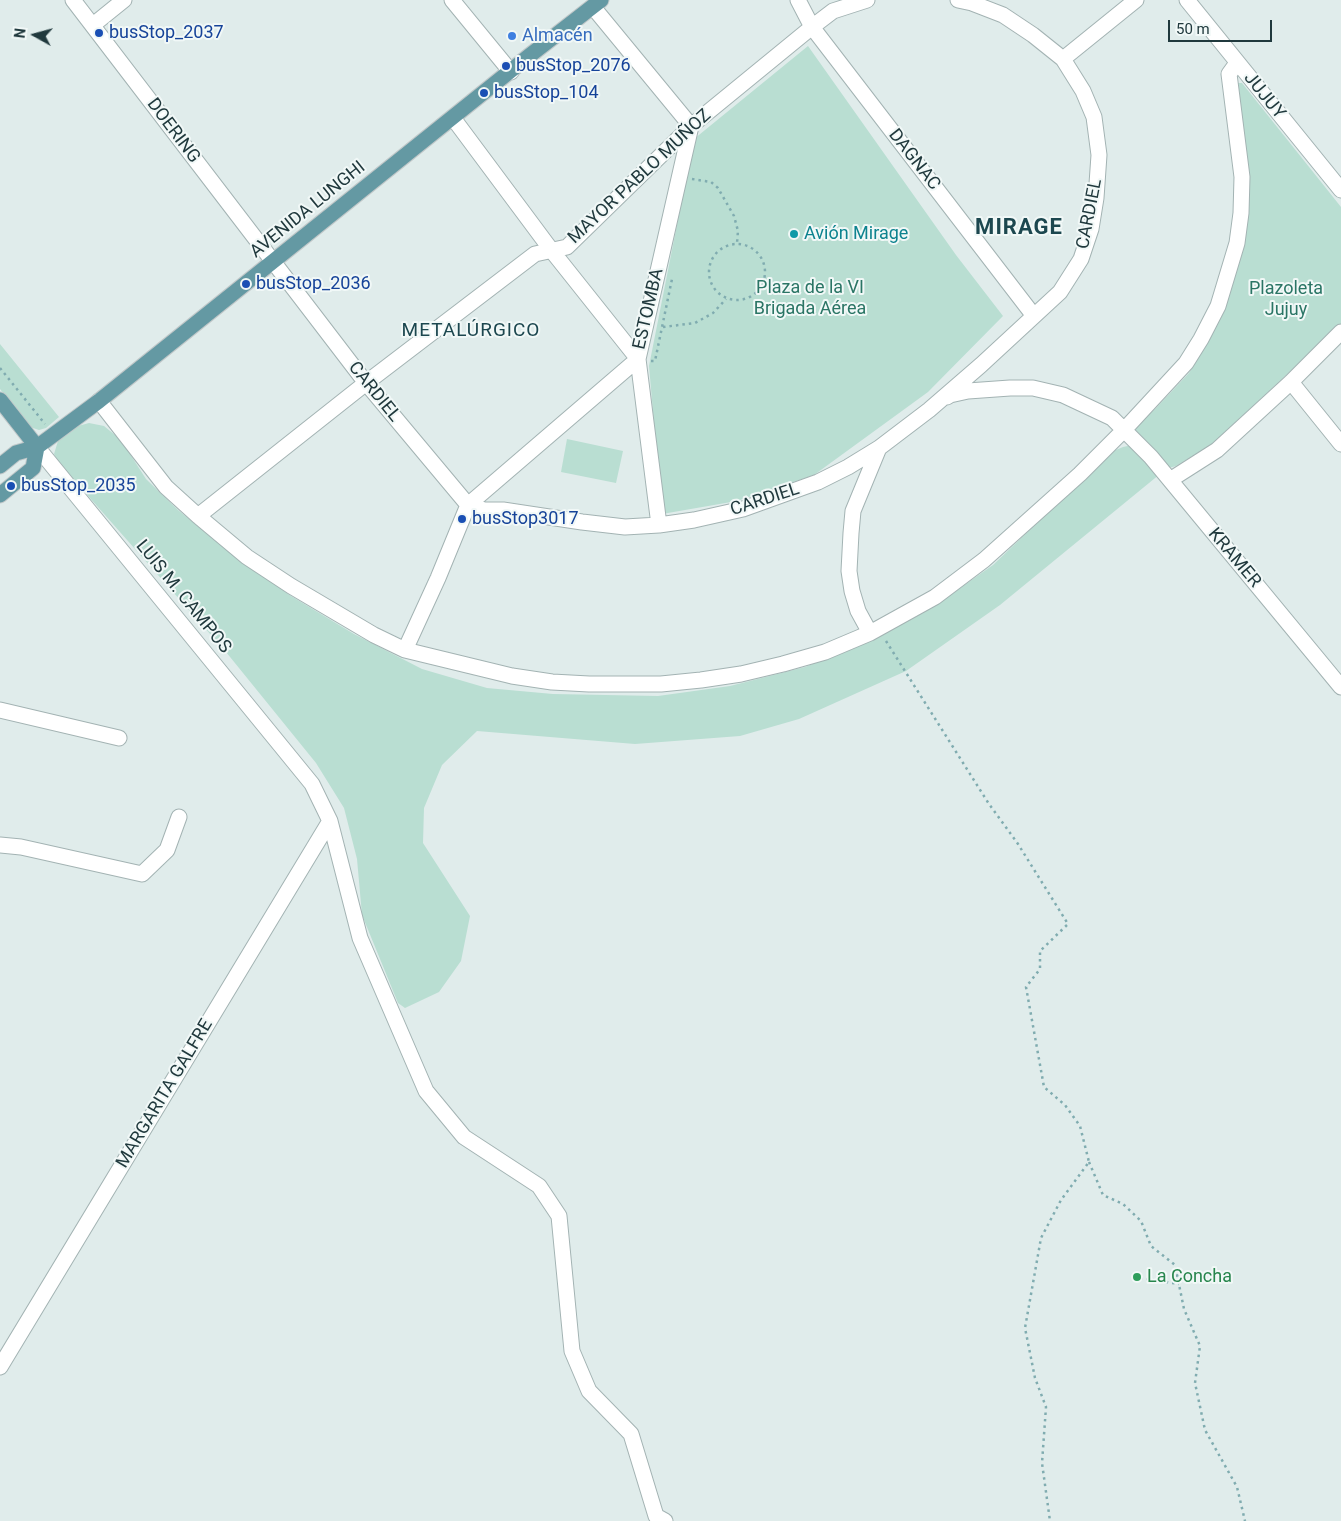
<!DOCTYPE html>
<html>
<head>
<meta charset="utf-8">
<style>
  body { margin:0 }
  #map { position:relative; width:1341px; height:1521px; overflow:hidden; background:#e0eceb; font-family:Roboto,sans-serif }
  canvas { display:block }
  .north { position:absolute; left:10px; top:10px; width:50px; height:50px; -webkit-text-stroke:4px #f1f8f7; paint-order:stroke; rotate:277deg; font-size:14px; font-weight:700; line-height:20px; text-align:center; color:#20393d }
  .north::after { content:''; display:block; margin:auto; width:18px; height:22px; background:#20393d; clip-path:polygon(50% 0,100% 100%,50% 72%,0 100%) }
  .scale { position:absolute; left:1168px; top:20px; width:104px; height:22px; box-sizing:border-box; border:2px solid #20393d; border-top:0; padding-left:6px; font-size:15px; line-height:18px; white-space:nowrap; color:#20393d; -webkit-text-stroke:4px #f1f8f7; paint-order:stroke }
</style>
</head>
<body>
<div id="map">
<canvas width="1341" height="1521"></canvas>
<div class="north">N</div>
<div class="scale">50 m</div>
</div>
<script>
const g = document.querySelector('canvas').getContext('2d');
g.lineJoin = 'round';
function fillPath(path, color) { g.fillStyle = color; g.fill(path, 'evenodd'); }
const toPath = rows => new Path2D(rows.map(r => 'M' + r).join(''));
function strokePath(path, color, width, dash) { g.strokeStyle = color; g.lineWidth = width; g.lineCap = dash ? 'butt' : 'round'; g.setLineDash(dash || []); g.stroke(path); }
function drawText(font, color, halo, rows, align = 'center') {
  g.font = font + ' Roboto,sans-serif'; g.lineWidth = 4; g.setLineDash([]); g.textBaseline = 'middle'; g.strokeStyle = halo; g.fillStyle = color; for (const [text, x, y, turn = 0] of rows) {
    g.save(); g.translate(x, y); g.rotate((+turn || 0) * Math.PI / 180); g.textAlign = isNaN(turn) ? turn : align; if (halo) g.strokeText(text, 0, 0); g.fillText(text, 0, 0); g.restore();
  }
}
const green = toPath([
  [808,46,956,255,1003,316,928,392,814,475,737,501,662,514,649,366,694,139],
  [1238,83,1242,83,1341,207,1341,324,1211,445,1176,466,1169,468,1133,433,1136,427,1156,408,1189,373,1209,340,1230,294,1240,259,1248,191],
  [0,344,59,417,46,428,39,430,30,427,0,389],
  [89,423,104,426,121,440,146,479,178,510,223,547,291,596,354,634,422,669,487,688,553,694,658,696,730,686,805,667,878,637,943,600,993,565,1111,452,1123,447,1132,445,1160,474,1000,605,906,671,799,719,740,736,635,744,477,731,442,765,424,808,423,843,470,916,461,961,439,992,405,1008,398,1003,362,915,357,859,344,808,316,763,226,652,59,463,54,454,58,441,78,426],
  [567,439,623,451,616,483,561,472]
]);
const path = toPath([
  [692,179,711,182,718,188,734,216,738,231,737,243],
  '709 272a28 28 0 1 1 56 0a28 28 0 1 1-56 0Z',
  [663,327,695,323,713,313,726,299],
  [651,361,655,361,672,279],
  [0,368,45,424],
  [886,641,989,804,1018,844,1068,924,1040,951,1040,969,1026,987,1044,1087,1065,1105,1080,1126,1089,1162,1061,1200,1041,1238,1025,1328,1035,1378,1046,1407,1042,1463,1050,1521],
  [1089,1162,1103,1195,1123,1204,1141,1221,1151,1246,1175,1265,1184,1309,1200,1346,1195,1383,1205,1430,1237,1487,1245,1521],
  [1140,1278,1179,1284]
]);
const minor = toPath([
  [73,0,366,383,468,505,484,510,503,510,582,522,625,527,659,525,694,520,743,509,818,482,848,467,879,448,929,410,981,365,1060,292,1081,259,1091,229,1096,198,1099,155,1094,117,1083,91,1063,59,1033,35,1003,15,972,3,958,0],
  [452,0,511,72],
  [798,0,812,27,1034,316],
  [1187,0,1341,190],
  [593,7,691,126,638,359,659,525],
  [93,25,124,0],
  [1063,59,1136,0],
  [453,118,552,251,638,359],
  [1291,382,1341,444],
  [947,397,950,395,968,391,1010,388,1033,388,1063,395,1112,418,1151,457,1341,687],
  [99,401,166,487,198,516,247,557,291,586,374,635,405,650,512,676,552,682,589,684,661,684,701,680,741,674,783,664,825,652,870,633,935,597,984,560,1080,474,1124,430,1186,363,1201,339,1218,306,1237,243,1241,213,1242,177,1229,74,1237,63],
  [37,447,312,784,330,821,360,938,426,1091,464,1137,539,1186,559,1216,572,1351,589,1391,631,1434,656,1516,665,1521],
  [1170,480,1217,450,1291,382,1341,332],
  [198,516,366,383,535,254,567,247,691,126,812,27,833,11,867,0],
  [870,633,858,611,852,591,849,571,851,533,853,511,879,448],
  [405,650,438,578,468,505,638,359],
  [0,710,119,738],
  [0,845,21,847,142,874,167,850,179,817],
  [0,1367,330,821]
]);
const major = toPath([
  [0,400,37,447],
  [0,466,16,453,37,447,99,401,529,56,601,0],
  [0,495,33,468,37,447]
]);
const markers = [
  [99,33,5,"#1a4fb4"],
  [512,36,5,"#3f7fe0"],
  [506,66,5,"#1a4fb4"],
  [484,93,5,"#1a4fb4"],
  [794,234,5,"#0f9aa8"],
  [246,284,5,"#1a4fb4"],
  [11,486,5,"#1a4fb4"],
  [462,519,5,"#1a4fb4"],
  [1137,1277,5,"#2e9e5b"]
];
const transitNames = [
  ["busStop_2037",109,33],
  ["busStop_2076",516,66],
  ["busStop_104",494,93],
  ["busStop_2036",256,284],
  ["busStop_2035",21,486],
  ["busStop3017",472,519]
];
const shopNames = [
  ["Almacén",522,36]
];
const streetNames = [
  ["JUJUY",1264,96,51],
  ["DOERING",173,131,53],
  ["DAGNAC",914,160,52],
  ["MAYOR PABLO MUÑOZ",640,177,-43],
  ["AVENIDA LUNGHI",308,210,-39],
  ["CARDIEL",1090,214,-79],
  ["ESTOMBA",649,309,-77],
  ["CARDIEL",374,392,51],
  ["CARDIEL",765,500,-18],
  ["KRAMER",1234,558,50],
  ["LUIS M. CAMPOS",183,597,51],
  ["MARGARITA GALFRE",165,1094,-59]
];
const cultureNames = [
  ["Avión Mirage",804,234]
];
const parkNames = [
  ["Plaza de la VI",810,288],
  ["Brigada Aérea",810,309],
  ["Plazoleta",1286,289],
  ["Jujuy",1286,310]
];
const leisureNames = [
  ["La Concha",1147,1277]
];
const neighbourhoodNames = [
  ["METALÚRGICO",471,331]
];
const districtNames = [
  ["MIRAGE",1019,228]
];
fillPath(green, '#b9ded2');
strokePath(minor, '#a3b3b3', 17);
strokePath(major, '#c1c8c9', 17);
strokePath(path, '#80acb0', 2.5, [2.5, 4]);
strokePath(minor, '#fff', 15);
strokePath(major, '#6499a3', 15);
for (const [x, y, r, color] of markers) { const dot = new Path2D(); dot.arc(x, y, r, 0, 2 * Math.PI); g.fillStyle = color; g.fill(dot); strokePath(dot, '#f1f8f7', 2); }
drawText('18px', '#164399', '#f1f8f7', transitNames, 'left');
drawText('18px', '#366cbe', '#f1f8f7', shopNames, 'left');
drawText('18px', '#20393d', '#f1f8f7', streetNames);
drawText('18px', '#0d838f', '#f1f8f7', cultureNames, 'left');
drawText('18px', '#2a7565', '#f1f8f7', parkNames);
drawText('18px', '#27864d', '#f1f8f7', leisureNames, 'left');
g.letterSpacing = '1px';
drawText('19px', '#1c474f', '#f1f8f7', neighbourhoodNames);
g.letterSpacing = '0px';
g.letterSpacing = '1px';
drawText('bold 22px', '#1c474f', '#f1f8f7', districtNames);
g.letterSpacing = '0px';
</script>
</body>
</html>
